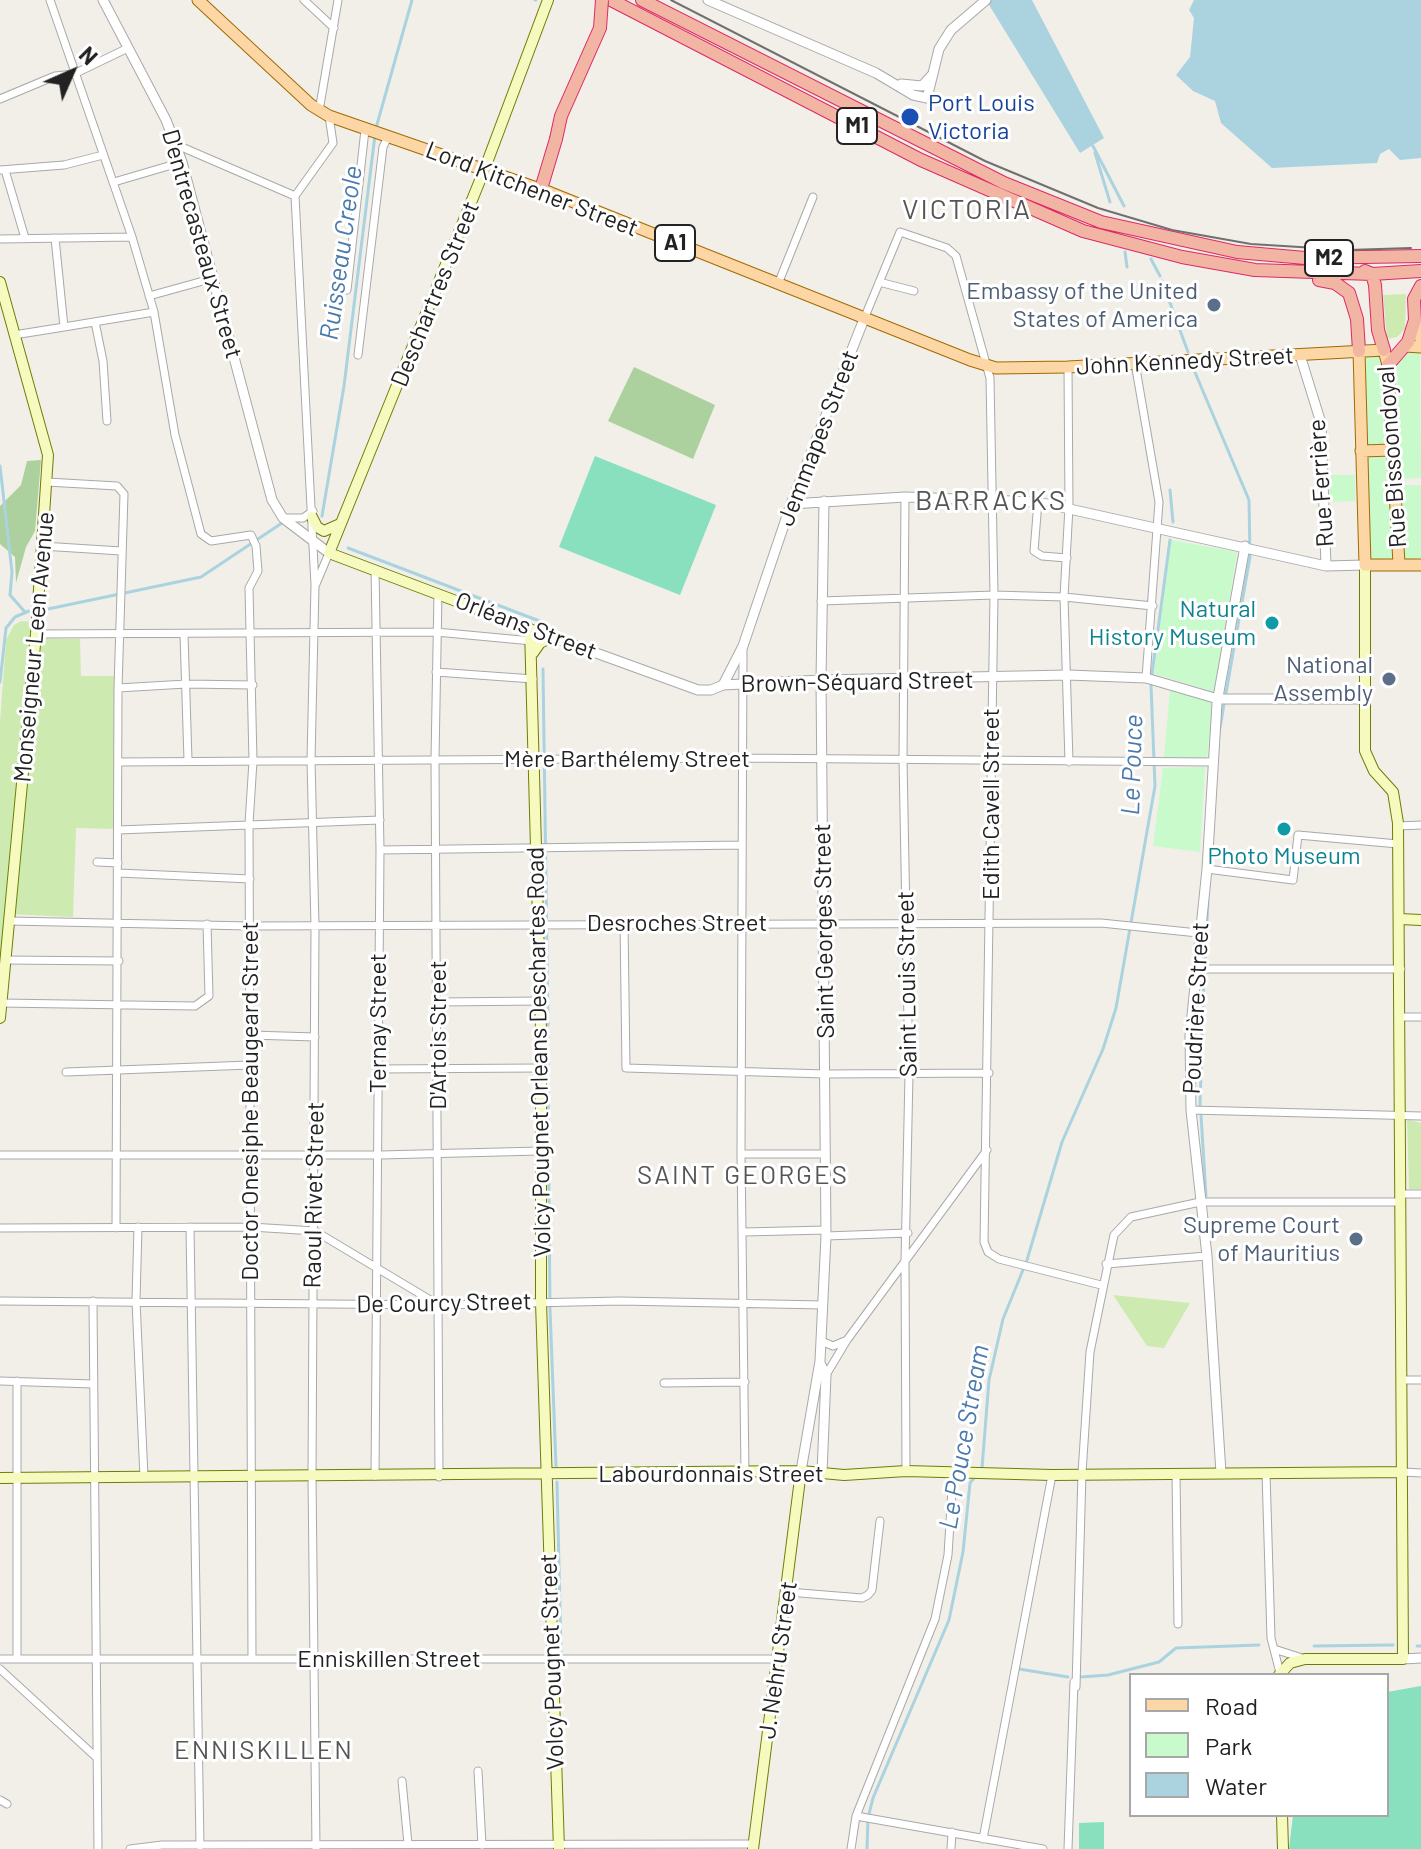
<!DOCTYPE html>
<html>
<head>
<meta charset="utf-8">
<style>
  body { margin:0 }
  #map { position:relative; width:1421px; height:1849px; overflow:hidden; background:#f2efe9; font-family:Barlow,sans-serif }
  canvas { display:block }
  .legend { position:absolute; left:1129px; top:1673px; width:260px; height:144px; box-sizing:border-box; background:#fff; border:2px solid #a7a7a7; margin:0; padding:10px 14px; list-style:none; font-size:24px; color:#222 }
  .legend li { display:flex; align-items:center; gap:16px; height:40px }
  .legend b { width:40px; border:2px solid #a7a7a7 }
  .north { position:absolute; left:32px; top:32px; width:80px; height:80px; -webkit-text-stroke:6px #fff; paint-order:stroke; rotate:45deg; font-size:22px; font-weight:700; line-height:32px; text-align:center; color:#222 }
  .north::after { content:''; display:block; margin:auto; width:28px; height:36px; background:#222; clip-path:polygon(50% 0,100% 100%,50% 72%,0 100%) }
</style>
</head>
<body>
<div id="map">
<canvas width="1421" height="1849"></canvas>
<ul class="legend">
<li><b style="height:10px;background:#fcd6a4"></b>Road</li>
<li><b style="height:22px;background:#c8facc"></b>Park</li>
<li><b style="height:22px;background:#aad3df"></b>Water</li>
</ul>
<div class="north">N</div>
</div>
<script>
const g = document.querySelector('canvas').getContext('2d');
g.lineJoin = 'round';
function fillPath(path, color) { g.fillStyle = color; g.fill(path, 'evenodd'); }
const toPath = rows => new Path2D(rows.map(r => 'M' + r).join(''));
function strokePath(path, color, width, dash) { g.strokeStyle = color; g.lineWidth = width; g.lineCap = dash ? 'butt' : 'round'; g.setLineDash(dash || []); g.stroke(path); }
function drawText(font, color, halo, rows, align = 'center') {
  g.font = font + ' Barlow,sans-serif'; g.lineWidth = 6; g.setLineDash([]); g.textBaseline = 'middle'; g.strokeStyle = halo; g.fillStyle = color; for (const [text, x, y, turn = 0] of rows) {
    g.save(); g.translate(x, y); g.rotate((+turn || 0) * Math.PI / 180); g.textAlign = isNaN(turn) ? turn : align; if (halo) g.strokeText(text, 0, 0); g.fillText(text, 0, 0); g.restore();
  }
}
const grass = toPath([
  [1406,294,1405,329,1397,337,1387,339,1383,295],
  [21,621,34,622,34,638,80,639,81,676,116,676,115,829,76,828,73,917,7,914,0,971,0,722,6,640,14,625],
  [1407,1119,1421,1123,1421,1189,1409,1189],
  [1113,1295,1190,1303,1164,1348,1147,1346]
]);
const forest = toPath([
  [634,367,715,405,693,459,608,421],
  [41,460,35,531,26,547,16,583,15,557,0,544,0,506,21,485,27,461]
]);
const park = toPath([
  [1420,351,1421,478,1397,479,1391,370,1406,352],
  [1362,354,1380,354,1386,370,1388,446,1364,447],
  [1390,452,1397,560,1368,561,1364,454],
  [1329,475,1355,475,1355,501,1330,502],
  [1398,485,1421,485,1421,558,1402,560],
  [1171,540,1237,552,1215,692,1154,674],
  [1170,690,1213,702,1207,759,1164,757],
  [1205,767,1200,852,1153,846,1163,768]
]);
const pitch = toPath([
  [595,456,716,505,680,595,559,547],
  [1421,1686,1421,1849,1289,1849,1293,1815,1387,1815,1387,1692],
  [1104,1822,1104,1849,1079,1849,1079,1823]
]);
const water = toPath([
  [986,0,1032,0,1104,138,1080,153],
  [1194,0,1421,0,1421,158,1400,160,1389,149,1380,154,1377,163,1272,168,1221,123,1215,101,1193,91,1176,75,1190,57,1194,18,1189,10]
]);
const stream = toPath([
  [535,0,536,0],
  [376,128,412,0],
  [1093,146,1124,206],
  [1095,153,1110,202],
  [1125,252,1127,267],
  [1151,259,1160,276],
  [1162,281,1188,352],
  [1194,370,1249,500,1250,557,1226,693],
  [0,466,12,572,10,595,25,612],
  [1170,490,1173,522],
  [322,516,344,386,375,135],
  [348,548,542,622],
  [48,609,201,577,282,523],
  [543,669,548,1025],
  [1152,674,1170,540],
  [0,682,6,628,15,617,29,611],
  [1220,728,1224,704],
  [1205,964,1208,900],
  [548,1035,548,1038],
  [548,1048,548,1067],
  [548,1092,550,1309,556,1466],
  [1200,1105,1204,974],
  [1201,1115,1206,1196],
  [982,1468,989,1380,1003,1319,1027,1260,1062,1142,1103,1049,1116,1008,1155,786,1151,685],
  [557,1482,561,1652],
  [1314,1646,1393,1645],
  [1417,1646,1421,1646],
  [1019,1669,1068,1677],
  [1081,1677,1108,1675,1159,1662,1176,1648,1259,1645],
  [867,1849,868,1818,873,1798,949,1620,963,1552,970,1483,975,1477]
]);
const minor = toPath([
  [50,0,132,237,154,312,175,435,201,534,211,541,251,535,256,546,258,571,249,588,253,761,249,824,252,1658],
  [304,0,334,28],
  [0,99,55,76,74,74,128,48],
  [319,111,338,0],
  [177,145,295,196],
  [0,170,64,165,103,155],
  [5,170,25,238],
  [114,182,182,162],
  [55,238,64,327,154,312],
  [0,239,132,237],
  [879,282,914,291],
  [778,284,813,197],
  [347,290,365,130],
  [149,296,214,278],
  [864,319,900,232,947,248,956,256,990,378,994,595,984,1242,988,1252,999,1259,1101,1285],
  [95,322,103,361,107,421],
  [14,335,64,327],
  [358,355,383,147,388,137],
  [1135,363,1159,502,1146,678],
  [1068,367,1069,507,1064,597,1069,762],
  [47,482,117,486,124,494,118,688,116,1228],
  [905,497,903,760,909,1074,905,1261,906,1471],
  [1038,502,1034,551,1042,556,1067,558],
  [285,518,303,518,313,511],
  [42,546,121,551],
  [316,584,329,553],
  [438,593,435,759,439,1477],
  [821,601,994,595,1064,597,1153,606],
  [36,634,436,632,532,641],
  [184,634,188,760],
  [743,648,741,1154,745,1473],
  [436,672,533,679],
  [118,688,186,684,253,685],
  [118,762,741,758,1211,762],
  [1398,826,1421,825],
  [118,830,380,820],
  [380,850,742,845],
  [97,862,118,863],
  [1207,869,1293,880,1298,835,1398,844],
  [119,873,250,879],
  [10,921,250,926,1101,923,1198,933],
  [624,923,626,1068,825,1074,989,1073],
  [5,960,119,961],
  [1195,969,1401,969],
  [439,1002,540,1001],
  [1,1003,195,1006,209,996,207,924],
  [1400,1017,1421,1017],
  [251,1035,315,1037],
  [377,1069,540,1068],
  [66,1072,250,1065],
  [1191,1110,1421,1116],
  [741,1154,826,1154],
  [0,1155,380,1155,540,1151],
  [1401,1194,1421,1194],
  [138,1227,136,1301,144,1477],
  [190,1227,200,1846],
  [0,1228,251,1227,315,1231,437,1304],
  [744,1232,826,1230],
  [826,1236,908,1233],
  [1106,1264,1207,1256],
  [0,1301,439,1305,620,1301,823,1305],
  [93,1301,98,1849],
  [821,1341,833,1346,845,1341],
  [826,1375,847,1340,987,1150],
  [1403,1380,1421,1380],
  [0,1381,93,1384],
  [664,1383,745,1382],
  [1403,1472,1421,1473],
  [1266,1473,1271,1638,1280,1673],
  [1176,1474,1178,1624],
  [375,1476,380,850,375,569],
  [788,1592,862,1598,868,1595,872,1590,880,1521],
  [1274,1649,1302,1658],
  [0,1659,779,1659],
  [17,1659,17,1381],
  [0,1669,97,1758],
  [1076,1687,1082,1473,1090,1352,1114,1235,1131,1217,1200,1202,1401,1202],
  [478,1771,482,1845],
  [402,1781,408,1844],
  [0,1800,7,1804],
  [856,1816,1043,1849],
  [983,1839,1052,1475],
  [130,1849,162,1845,753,1844],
  [316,1849,312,1476,315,926,311,760,315,585,295,196,333,143,329,116],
  [851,1849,856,1816,935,1619,948,1555,953,1473],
  [951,1849,952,1832],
  [1068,1849,1074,1682]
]);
const tertiary = toPath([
  [103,0,166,120,182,162,272,500,283,518,329,553],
  [708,0,876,73,913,95,927,98,939,49,951,30,986,0],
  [901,84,922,86,932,75],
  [1300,355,1321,423,1326,566],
  [791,504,905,497,1038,502,1326,566,1365,565],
  [530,629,698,690,711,690,723,685,821,680,1068,675,1146,678,1218,699,1365,699],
  [723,685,743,646,791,504,864,319],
  [821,1365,826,1375,822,1473],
  [801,1471,820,1361,826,1236,821,680,824,501],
  [1221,1473,1207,1256,1191,1110,1190,1035,1207,869,1217,703,1245,546],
  [1403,1659,1421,1658]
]);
const secondary = toPath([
  [548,0,485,168,329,553,530,629,541,1030,541,1302,559,1849],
  [0,282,48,455,36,634,0,1018],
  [312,517,317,527,324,531,340,524],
  [533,653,540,643,552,637],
  [1400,919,1421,920],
  [0,1478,801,1471,844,1475,906,1471,1052,1475,1403,1472],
  [1279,1675,1290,1663,1305,1659,1403,1659,1398,823,1393,792,1374,771,1365,751,1365,565],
  [1282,1815,1283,1849],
  [753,1849,801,1471]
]);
const primary = toPath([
  [198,0,311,105,329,116,551,193,970,360,996,368,1068,367,1384,350,1388,365,1399,564],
  [1415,320,1421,340],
  [1405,346,1421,347],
  [1359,351,1365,565,1421,565],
  [1361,451,1393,450]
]);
const trunk = toPath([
  [611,0,921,160,1083,231,1182,257,1255,270,1372,274,1421,271],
  [642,0,1004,183,1101,222,1237,252,1305,258,1421,256],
  [541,189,556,139],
  [1365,271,1372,274,1375,285,1378,330,1384,350],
  [1319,280,1335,283,1349,293,1357,319,1359,351],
  [1388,365,1408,342,1415,320,1414,299,1421,286]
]);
const tram = toPath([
  [671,0,985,161,1098,208,1172,230,1251,244,1348,250,1411,248]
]);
const trunkBridge = toPath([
  [556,139,561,116,600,28,602,0]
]);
const markers = [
  [910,117,10,"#1a4fb4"],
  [1214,305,8,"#5c6f8a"],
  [1272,623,8,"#0f9aa8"],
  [1389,679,8,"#5c6f8a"],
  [1284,829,8,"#0f9aa8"],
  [1356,1239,8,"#5c6f8a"]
];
const shields = [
  [857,126,40],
  [675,243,40],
  [1329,258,48]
];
const shieldNames = [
  ["M1",857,126],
  ["A1",675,243],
  ["M2",1329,258]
];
const transitNames = [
  ["Port Louis",928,103],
  ["Victoria",928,131]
];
const streetNames = [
  ["Lord Kitchener Street",532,189,21],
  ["D'entrecasteaux Street",202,244,74],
  ["Deschartres Street",435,294,-68],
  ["John Kennedy Street",1185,361,-3],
  ["Jemmapes Street",818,438,-69],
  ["Rue Bissoondoyal",1392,457,-94],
  ["Rue Ferrière",1321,483,-94],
  ["Orléans Street",526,626,21],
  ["Monseigneur Leen Avenue",34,647,-85],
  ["Brown-Séquard Street",857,682,-1],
  ["Mère Barthélemy Street",627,759],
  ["Edith Cavell Street",991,804,-90],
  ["Desroches Street",677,923],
  ["Saint Georges Street",824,931,-91],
  ["Saint Louis Street",907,984,-91],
  ["Poudrière Street",1196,1008,-87],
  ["Ternay Street",378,1023,-90],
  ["D'Artois Street",438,1035,-90],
  ["Volcy Pougnet Orleans Deschartes Road",539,1052,-91],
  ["Doctor Onesiphe Beaugeard Street",250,1101,-90],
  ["Raoul Rivet Street",314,1195,-89],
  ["De Courcy Street",444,1303,-1],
  ["Labourdonnais Street",711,1474],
  ["Enniskillen Street",389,1659],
  ["J. Nehru Street",778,1660,-82],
  ["Volcy Pougnet Street",552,1662,-92]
];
const serviceNames = [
  ["Embassy of the United",1198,291],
  ["States of America",1198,319],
  ["National",1373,665],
  ["Assembly",1373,693],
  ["Supreme Court",1340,1225],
  ["of Mauritius",1340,1253]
];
const cultureNames = [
  ["Natural",1256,609],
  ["History Museum",1256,637],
  ["Photo Museum",1284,856,"center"]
];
const waterNames = [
  ["Ruisseau Creole",341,253,-82],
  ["Le Pouce",1132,765,-88],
  ["Le Pouce Stream",964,1437,-80]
];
const neighbourhoodNames = [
  ["SAINT GEORGES",743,1175],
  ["ENNISKILLEN",264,1750]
];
const quarterNames = [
  ["VICTORIA",967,210],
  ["BARRACKS",991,501]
];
fillPath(grass, '#cdebb0');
fillPath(forest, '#add19e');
fillPath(park, '#c8facc');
fillPath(pitch, '#88e0be');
fillPath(water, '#aad3df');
strokePath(stream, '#aad3df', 3);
strokePath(minor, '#a9a9a9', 9);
strokePath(tertiary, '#a9a9a9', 11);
strokePath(secondary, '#707d05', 12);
strokePath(primary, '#a06b00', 13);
strokePath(trunk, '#dc2a67', 14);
strokePath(minor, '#fff', 7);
strokePath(tertiary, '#fff', 9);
strokePath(secondary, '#f7fabf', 10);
strokePath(primary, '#fcd6a4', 11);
strokePath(trunk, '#f2b4a3', 12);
strokePath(tram, '#707070', 2);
strokePath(trunkBridge, '#dc2a67', 14, []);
strokePath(trunkBridge, '#f2b4a3', 12);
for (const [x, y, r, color] of markers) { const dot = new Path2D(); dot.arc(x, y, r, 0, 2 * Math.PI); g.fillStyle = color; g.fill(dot); strokePath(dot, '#fff', 3); }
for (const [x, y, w] of shields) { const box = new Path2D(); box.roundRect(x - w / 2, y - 18, w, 36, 6); g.fillStyle = '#fff'; g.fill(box); strokePath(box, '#222', 2); }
drawText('bold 22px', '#222', null, shieldNames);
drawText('24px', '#164399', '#fff', transitNames, 'left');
drawText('24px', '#222', '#fff', streetNames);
drawText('24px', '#4e5e75', '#fff', serviceNames, 'right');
drawText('24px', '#0d838f', '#fff', cultureNames, 'right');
drawText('italic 26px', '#4a7aab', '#fff', waterNames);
g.letterSpacing = '2px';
drawText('26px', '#555', '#fff', neighbourhoodNames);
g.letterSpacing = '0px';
g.letterSpacing = '2px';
drawText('28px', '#555', '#fff', quarterNames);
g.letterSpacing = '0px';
</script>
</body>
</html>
